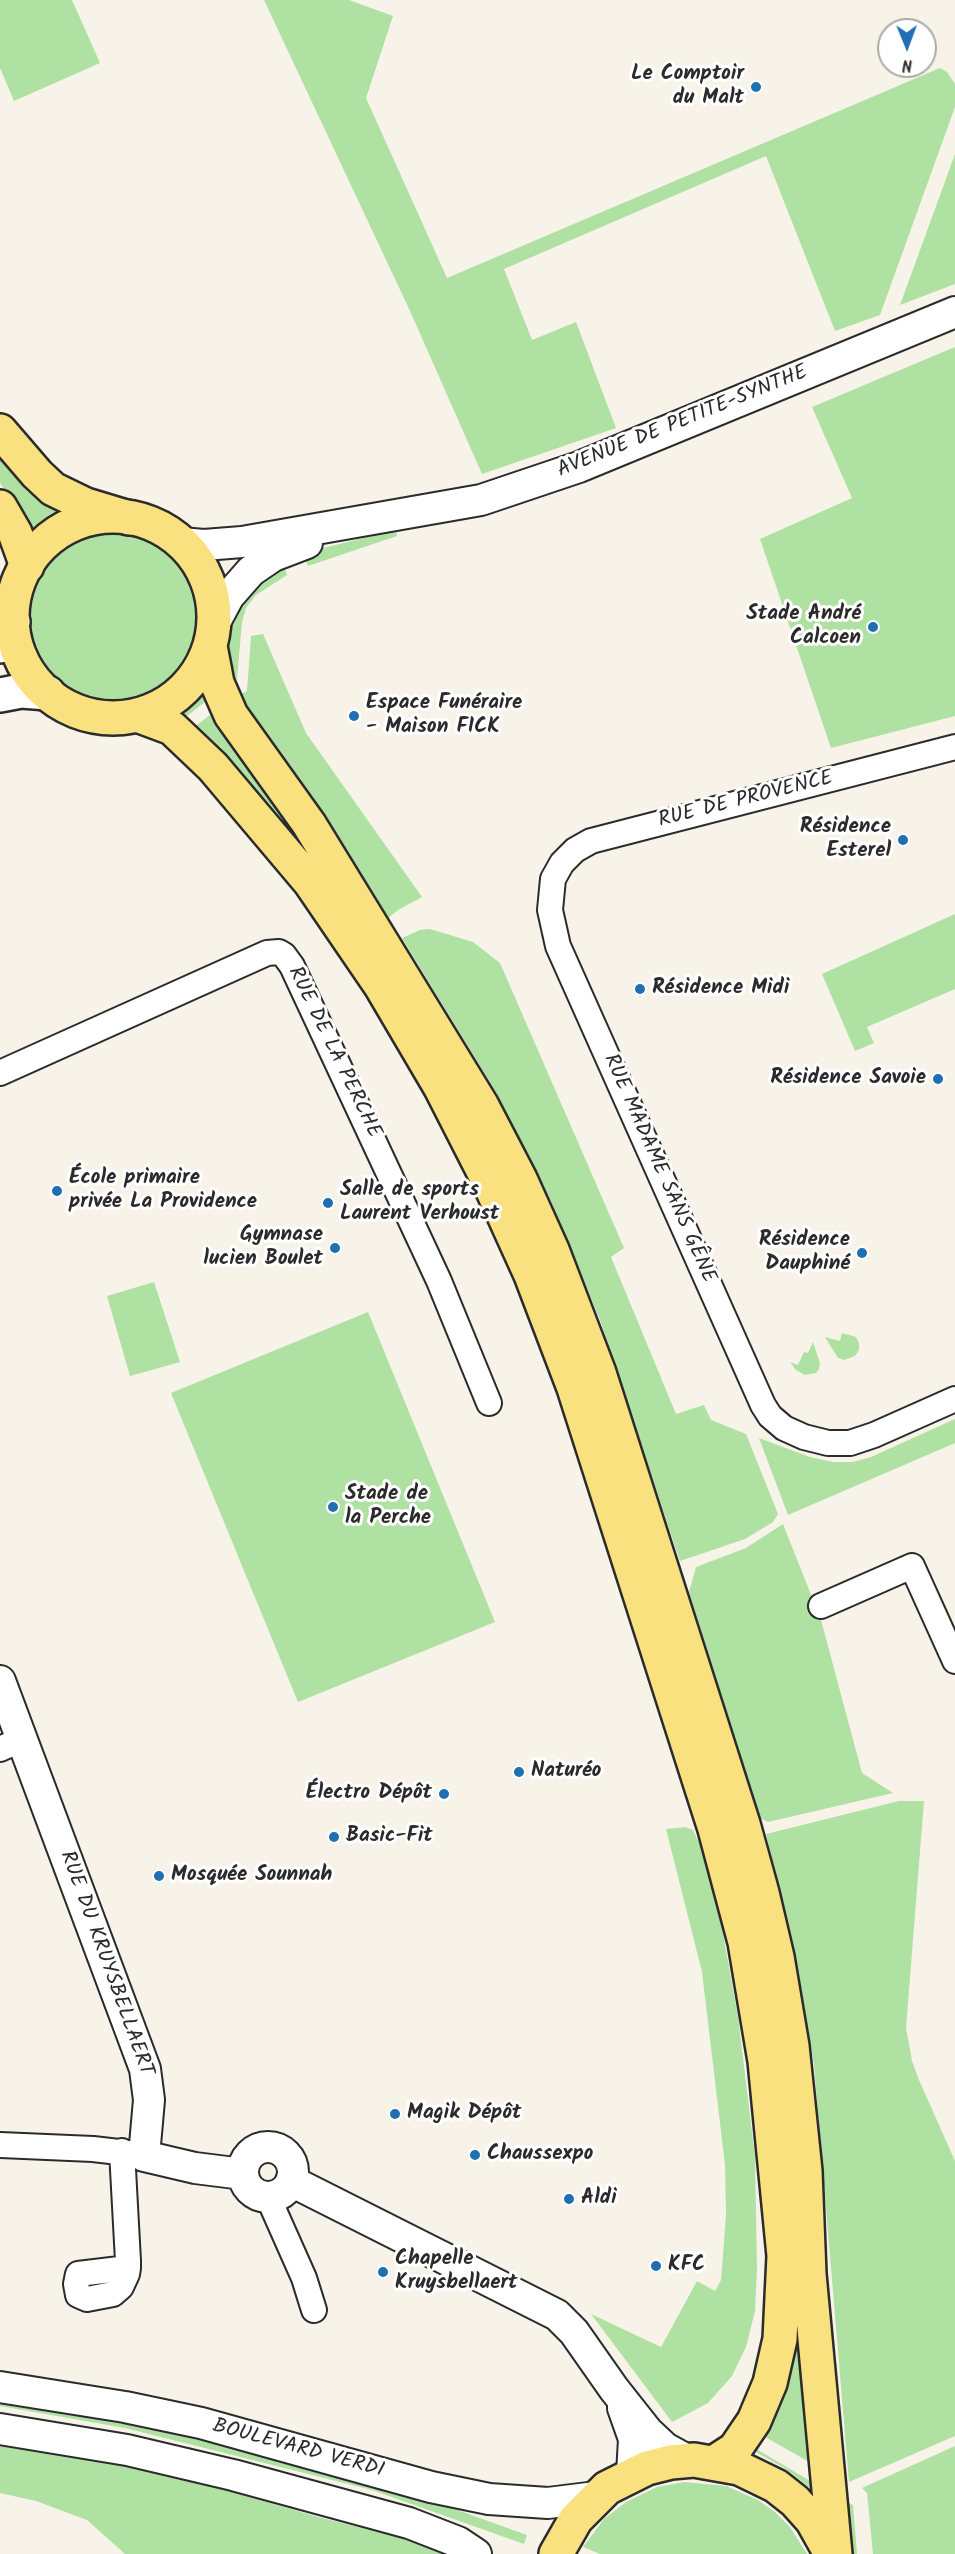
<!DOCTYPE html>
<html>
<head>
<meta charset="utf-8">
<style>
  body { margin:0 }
  #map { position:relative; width:955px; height:2554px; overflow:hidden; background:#f7f3e9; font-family:Kalam,sans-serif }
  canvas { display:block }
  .north { position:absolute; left:877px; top:18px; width:60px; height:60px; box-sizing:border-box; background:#fff; border:2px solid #aaa; border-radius:50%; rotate:179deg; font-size:16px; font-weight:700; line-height:24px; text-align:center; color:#2b2b2b }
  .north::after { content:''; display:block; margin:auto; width:21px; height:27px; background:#1f6fb2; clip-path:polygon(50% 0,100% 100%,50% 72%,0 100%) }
</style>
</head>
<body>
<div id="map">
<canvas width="955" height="2554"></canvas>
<div class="north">N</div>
</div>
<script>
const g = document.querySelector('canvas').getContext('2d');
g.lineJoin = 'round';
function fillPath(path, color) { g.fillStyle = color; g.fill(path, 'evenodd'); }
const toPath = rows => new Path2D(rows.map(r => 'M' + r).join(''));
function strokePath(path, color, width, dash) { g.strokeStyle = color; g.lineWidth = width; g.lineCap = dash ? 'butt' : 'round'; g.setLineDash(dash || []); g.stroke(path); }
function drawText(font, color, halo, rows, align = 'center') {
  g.font = font + ' Kalam,sans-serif'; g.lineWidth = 6; g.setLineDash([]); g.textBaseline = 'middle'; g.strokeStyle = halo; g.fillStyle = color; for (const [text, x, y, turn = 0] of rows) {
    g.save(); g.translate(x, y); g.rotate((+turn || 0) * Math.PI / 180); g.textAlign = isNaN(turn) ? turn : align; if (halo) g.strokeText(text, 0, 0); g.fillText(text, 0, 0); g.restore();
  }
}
const green = toPath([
  [0,0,72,0,100,63,14,101,0,68],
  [264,0,349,0,393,16,366,98,447,278,940,68,947,72,955,84,955,107,880,315,835,331,766,156,504,269,532,340,576,322,616,428,482,474,410,311],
  [955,154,955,284,900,305],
  [955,347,955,716,831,748,760,539,852,498,812,407],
  [0,457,36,499,64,516,46,525,30,540,14,505,0,483],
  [396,530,397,536,308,566,303,553],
  '30 616a83 83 0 1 1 166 0a83 83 0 1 1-166 0Z',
  [282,562,287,575,256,595,246,608,242,622,237,679,230,684,224,650,229,611],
  [263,634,306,733,422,897,398,910,388,918,358,870,237,696,247,691,251,636],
  [204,685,209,699,183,719,176,711,193,699],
  [215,711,352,907,193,728],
  [955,914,955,989,867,1027,874,1043,855,1051,822,974],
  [430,929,473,942,500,963,624,1248,611,1257,676,1414,704,1405,711,1420,746,1434,778,1514,773,1522,745,1539,680,1561,600,1320,551,1201,497,1094,402,938,420,930],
  [154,1282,180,1362,130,1376,107,1296],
  [368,1312,495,1622,298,1702,171,1393],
  [842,1333,856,1337,859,1343,859,1350,855,1356,844,1360,838,1358,825,1337,840,1341],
  [813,1342,820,1363,819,1369,816,1373,805,1375,796,1370,790,1362,798,1365,804,1352,808,1353],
  [955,1419,955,1443,788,1515,759,1438,810,1457,833,1462,853,1462,871,1457],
  [783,1524,821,1620,862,1773,893,1793,768,1822,760,1818,689,1592,696,1567,746,1548],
  [730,1801,816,2466,760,2434,784,2382],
  [899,1801,924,1801,906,2028,912,2061,919,2080,955,2161,955,2436,849,2482,814,2065,797,1963,766,1834],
  [685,1827,693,1830,699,1843,722,1928,738,2017,755,2157,757,2269,755,2311,746,2347,732,2376,708,2403,672,2422,591,2314,661,2347,697,2281,715,2291,721,2280,726,2215,725,2165,702,1972,666,1829],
  [0,2398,141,2422,432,2501,527,2535,524,2544,372,2490,125,2428,0,2406],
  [0,2446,149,2468,322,2518,410,2540,444,2554,125,2554,87,2520,36,2501,0,2493],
  [955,2446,955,2554,873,2554,867,2493,862,2488],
  [753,2447,817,2485,817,2493,786,2469,752,2450],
  [684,2482,726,2486,758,2500,775,2512,790,2527,807,2554,600,2554,583,2547,604,2519,626,2502,657,2487],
  [839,2499,853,2505,857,2554,847,2554]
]);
const minor = toPath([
  [955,747,591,841,575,850,562,863,553,879,550,910,558,946,763,1405,770,1416,784,1428,804,1437,828,1443,850,1443,874,1435,955,1399],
  [0,1073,267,953,279,952,284,955,292,966,439,1281,489,1403],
  [821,1606,912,1566,955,1661],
  [0,1749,22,1739],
  [0,2145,93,2149,136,2154],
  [122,2151,128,2261,128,2268,127,2274,121,2287,113,2294,87,2299,78,2295,76,2284,78,2274,128,2268],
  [268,2197,304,2278,314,2310]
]);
const tertiary = toPath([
  [181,543,204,545,242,542,481,500,579,467,955,312],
  [214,624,229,596,251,571,273,556,307,543],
  [0,1681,145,2069,149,2100,144,2156,195,2168,243,2174],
  '243 2172a25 25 0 1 1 50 0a25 25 0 1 1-50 0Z',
  [291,2181,557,2315,574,2332,614,2389,648,2432,665,2448,687,2460],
  [0,2387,125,2407,201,2423,431,2487,489,2499,548,2503,596,2497],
  [623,2408,634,2439,632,2474],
  [0,2429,127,2450,233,2475,409,2523,458,2542,476,2554]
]);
const secondary = toPath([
  [0,646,13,622],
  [0,695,21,691,48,693]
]);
const primary = toPath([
  '12 617a101 101 0 1 1 202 0a101 101 0 1 1-202 0Z',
  [210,646,217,683,231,715,309,824,482,1106,520,1179,552,1250,599,1373,743,1824,762,1893,777,1957,792,2046,805,2171,809,2274,835,2554],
  [137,715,172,728,213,767,310,882,381,986,441,1088,488,1180,531,1275,574,1388,715,1829,745,1942,765,2061,784,2256,780,2339,770,2383,754,2421,735,2449,715,2462],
  [556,2554,576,2519,607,2488,647,2468,671,2462,694,2460,739,2468,776,2486,795,2501,812,2520,830,2552]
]);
const trunk = toPath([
  [0,431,37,474,53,489,86,505,129,518],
  [0,507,15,533,27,566]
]);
const markers = [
  [756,87,6,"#1f6fb2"],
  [873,627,6,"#1f6fb2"],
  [354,716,6,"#1f6fb2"],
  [903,840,6,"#1f6fb2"],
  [640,989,6,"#1f6fb2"],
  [938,1079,6,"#1f6fb2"],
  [57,1191,6,"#1f6fb2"],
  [328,1203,6,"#1f6fb2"],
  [335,1248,6,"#1f6fb2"],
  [862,1253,6,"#1f6fb2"],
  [333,1507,6,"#1f6fb2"],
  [519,1772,6,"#1f6fb2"],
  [444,1794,6,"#1f6fb2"],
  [334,1837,6,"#1f6fb2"],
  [159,1876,6,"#1f6fb2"],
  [395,2114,6,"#1f6fb2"],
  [475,2155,6,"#1f6fb2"],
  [569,2199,6,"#1f6fb2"],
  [656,2266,6,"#1f6fb2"],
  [383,2272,6,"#1f6fb2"]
];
const poiNames = [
  ["Le Comptoir",744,75,"right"],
  ["du Malt",744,99,"right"],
  ["Stade André",861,615,"right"],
  ["Calcoen",861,639,"right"],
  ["Espace Funéraire",366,704],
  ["- Maison FICK",366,728],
  ["Résidence",891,828,"right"],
  ["Esterel",891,852,"right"],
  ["Résidence Midi",652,989],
  ["Résidence Savoie",926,1079,"right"],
  ["École primaire",69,1179],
  ["privée La Providence",69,1203],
  ["Salle de sports",340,1191],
  ["Laurent Verhoust",340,1215],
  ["Gymnase",323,1236,"right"],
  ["lucien Boulet",323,1260,"right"],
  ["Résidence",850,1241,"right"],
  ["Dauphiné",850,1265,"right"],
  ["Stade de",345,1495],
  ["la Perche",345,1519],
  ["Naturéo",531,1772],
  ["Électro Dépôt",432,1794,"right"],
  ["Basic-Fit",346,1837],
  ["Mosquée Sounnah",171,1876],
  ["Magik Dépôt",407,2114],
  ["Chaussexpo",487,2155],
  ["Aldi",581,2199],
  ["Chapelle",395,2260],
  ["Kruysbellaert",395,2284],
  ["KFC",668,2266]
];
const streetNames = [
  ["AVENUE DE PETITE-SYNTHE",683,423,-22],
  ["RUE DE PROVENCE",746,801,-14],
  ["RUE DE LA PERCHE",333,1053,64],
  ["RUE MADAME SANS GÊNE",658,1169,66],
  ["RUE DU KRUYSBELLAERT",105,1964,70],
  ["BOULEVARD VERDI",298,2450,15]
];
fillPath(green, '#afe1a2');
strokePath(minor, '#2b2b2b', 28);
strokePath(tertiary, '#2b2b2b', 34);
strokePath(secondary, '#2b2b2b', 38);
strokePath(primary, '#2b2b2b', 38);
strokePath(trunk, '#2b2b2b', 38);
strokePath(minor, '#fff', 24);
strokePath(tertiary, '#fff', 30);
strokePath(secondary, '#fff', 33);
strokePath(primary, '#fae180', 33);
strokePath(trunk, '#fae180', 33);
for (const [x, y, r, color] of markers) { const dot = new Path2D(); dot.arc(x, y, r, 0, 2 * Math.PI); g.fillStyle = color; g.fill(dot); strokePath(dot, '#fff', 2); }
drawText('bold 21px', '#2b2b2b', '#fff', poiNames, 'left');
drawText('21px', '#2b2b2b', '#fff', streetNames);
</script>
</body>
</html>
